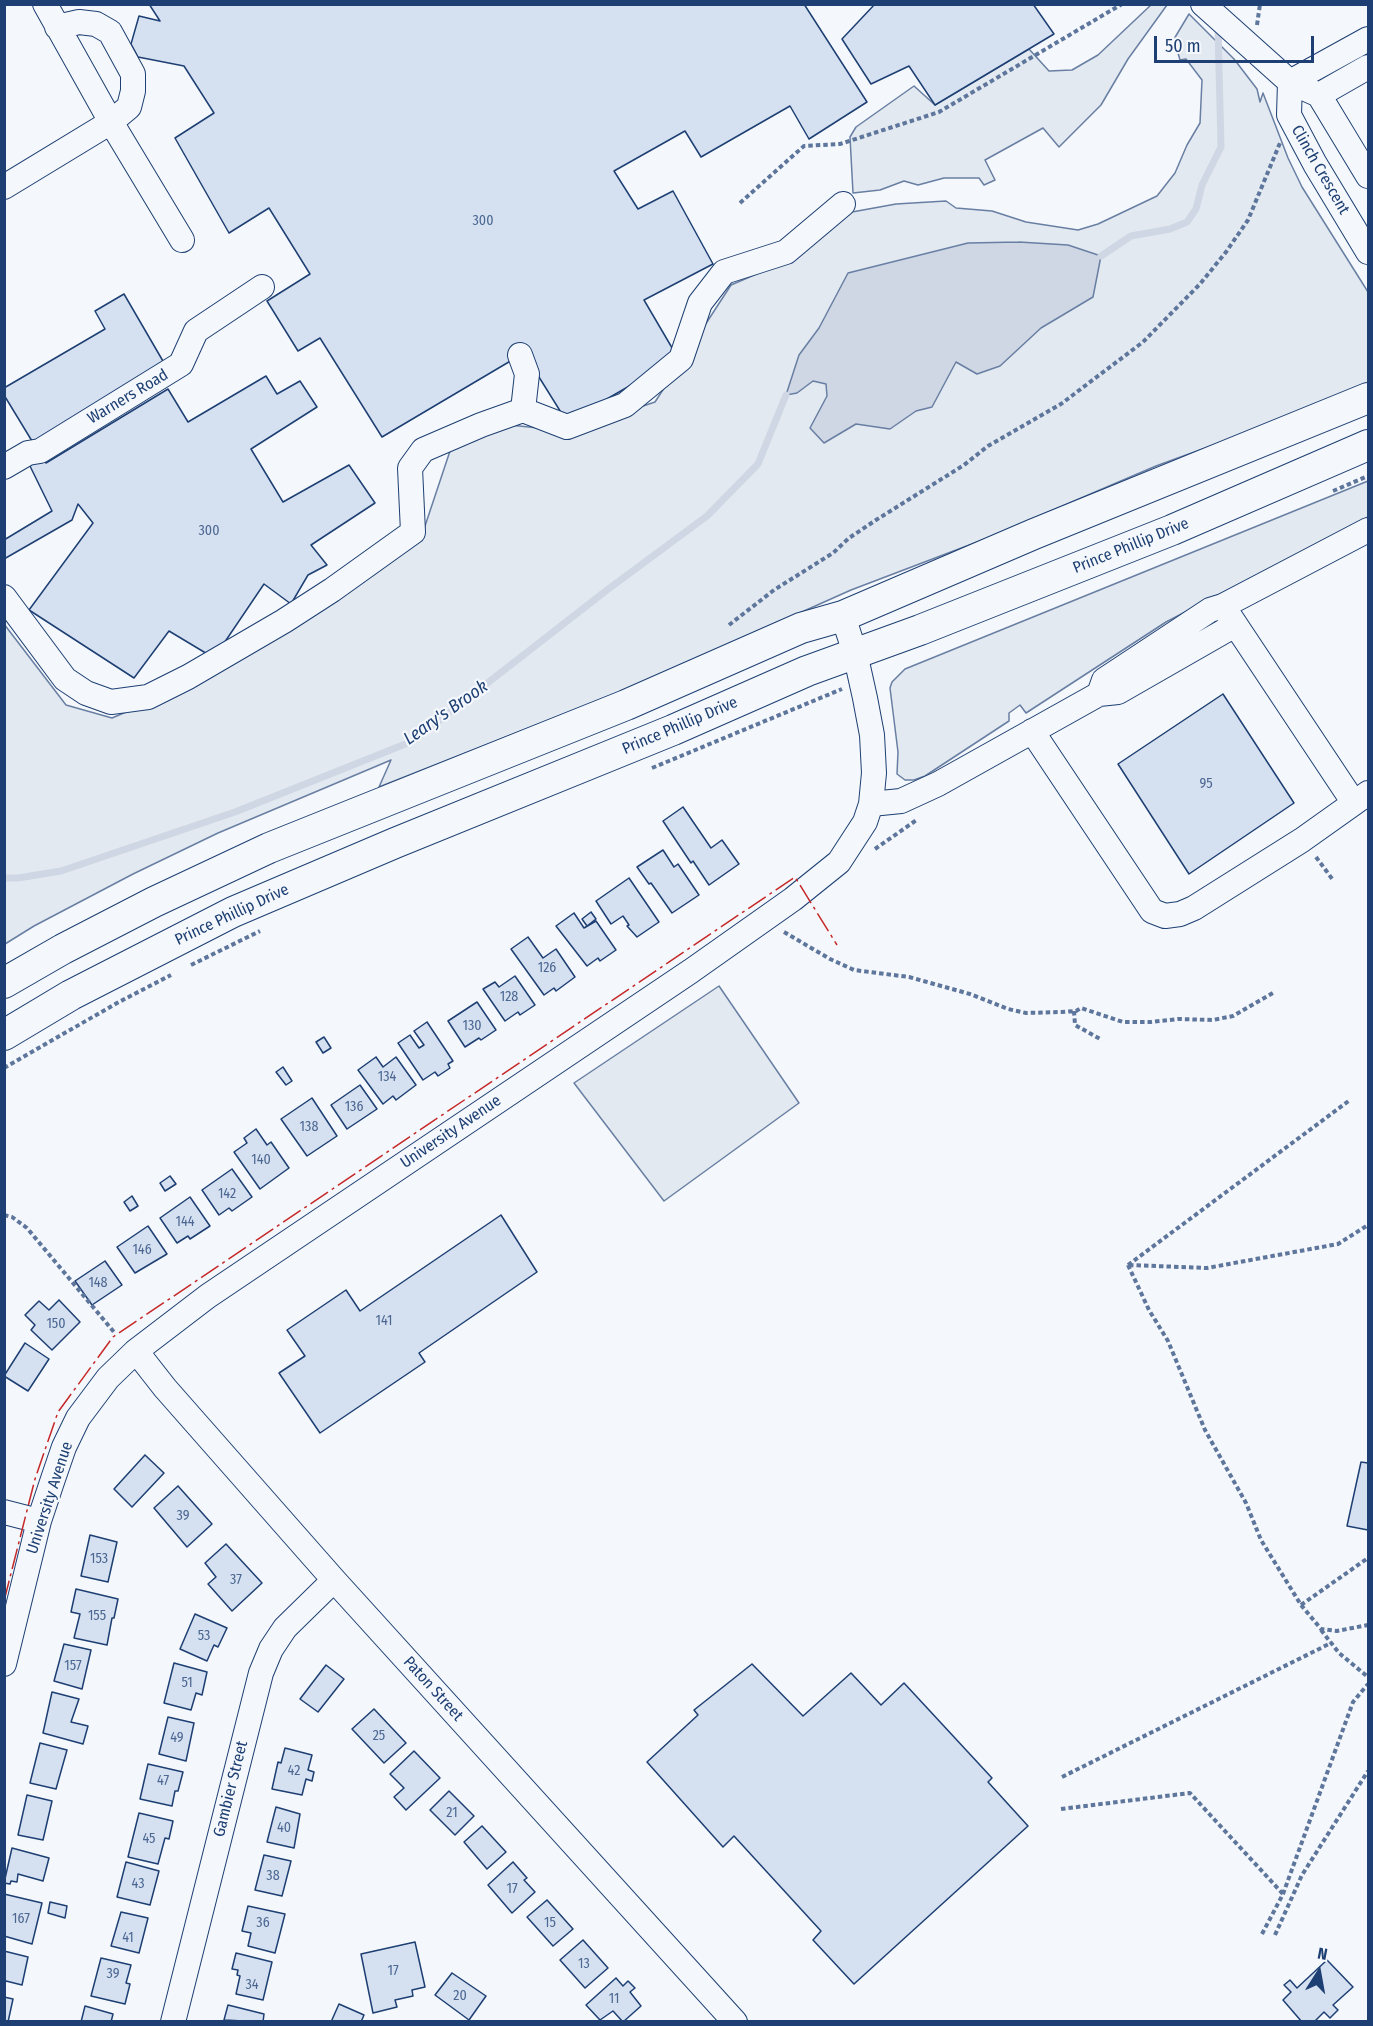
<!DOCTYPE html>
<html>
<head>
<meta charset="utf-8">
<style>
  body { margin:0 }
  #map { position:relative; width:1373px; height:2026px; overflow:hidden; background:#f4f7fb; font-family:"Fira Sans Condensed",sans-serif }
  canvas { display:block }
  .frame { position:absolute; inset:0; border:6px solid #1d3f73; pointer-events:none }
  .north { position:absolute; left:1289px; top:1942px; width:60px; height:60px; -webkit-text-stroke:4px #f4f7fb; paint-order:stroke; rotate:11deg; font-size:16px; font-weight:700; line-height:24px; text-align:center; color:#1d3f73 }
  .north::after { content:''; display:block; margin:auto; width:21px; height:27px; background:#1d3f73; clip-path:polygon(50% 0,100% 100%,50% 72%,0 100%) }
  .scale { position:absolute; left:1154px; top:36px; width:160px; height:27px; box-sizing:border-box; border:3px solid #1d3f73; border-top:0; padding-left:8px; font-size:18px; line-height:21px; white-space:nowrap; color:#1d3f73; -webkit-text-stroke:4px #f4f7fb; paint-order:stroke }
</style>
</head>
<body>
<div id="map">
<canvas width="1373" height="2026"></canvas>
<div class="frame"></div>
<div class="north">N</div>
<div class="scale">50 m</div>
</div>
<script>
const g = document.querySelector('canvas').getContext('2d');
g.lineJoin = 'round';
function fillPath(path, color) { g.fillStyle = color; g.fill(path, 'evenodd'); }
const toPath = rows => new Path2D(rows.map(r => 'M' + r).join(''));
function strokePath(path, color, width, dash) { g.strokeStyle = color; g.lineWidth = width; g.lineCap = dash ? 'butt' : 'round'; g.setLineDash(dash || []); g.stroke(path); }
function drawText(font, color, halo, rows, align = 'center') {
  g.font = font + ' "Fira Sans Condensed",sans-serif'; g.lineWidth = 4.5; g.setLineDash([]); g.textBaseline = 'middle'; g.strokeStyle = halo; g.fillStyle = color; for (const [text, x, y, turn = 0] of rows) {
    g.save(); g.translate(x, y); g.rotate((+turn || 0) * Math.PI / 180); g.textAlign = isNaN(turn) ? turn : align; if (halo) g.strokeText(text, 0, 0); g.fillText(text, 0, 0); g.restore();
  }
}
const green = toPath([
  [1152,4,1167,5,1128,59,1101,105,1059,147,1043,128,985,160,995,180,984,185,979,178,944,178,918,185,904,181,880,190,853,193,850,137,856,127,914,86,935,105,1029,49,1049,71,1072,70,1098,55,1152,4],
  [1189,14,1234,59,1257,89,1260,102,1263,93,1288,158,1302,187,1368,292,1368,384,1279,421,1156,466,985,539,851,590,645,682,379,787,391,760,218,833,133,874,34,926,5,944,4,624,66,705,112,718,192,684,420,541,451,448,509,425,569,431,655,402,731,285,773,267,841,214,896,204,946,201,956,208,992,211,1026,222,1078,230,1098,224,1157,196,1175,173,1187,145,1200,123,1202,80,1186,59,1180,60,1174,39,1189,14],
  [1368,481,1368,517,1166,622,1026,713,1020,705,1009,713,1009,721,925,776,914,780,905,780,897,774,898,752,890,688,892,682,905,669,1368,481],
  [719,986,799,1103,664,1201,574,1083,719,986]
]);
const water = toPath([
  [1019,242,1068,245,1101,256,1093,297,1041,328,1000,366,977,374,956,362,932,407,916,411,890,429,856,424,824,443,810,428,827,396,826,384,813,381,797,393,786,395,799,355,819,328,848,273,968,243,1019,242]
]);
const stream = toPath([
  [1101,256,1131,236,1170,229,1187,222,1196,209,1202,185,1221,147,1218,27],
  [4,878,18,878,61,871,235,812,413,741,607,590,707,516,758,464,786,395]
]);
const building = toPath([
  [149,4,804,4,867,102,809,139,790,106,701,157,685,131,614,171,638,209,673,191,713,264,644,300,678,358,567,422,524,353,382,437,320,338,298,351,267,301,310,274,269,208,229,233,175,138,214,113,184,66,138,57,131,44,139,16,160,21,149,4],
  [875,4,1033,4,1054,34,935,105,909,66,871,84,842,39,875,4],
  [124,294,167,368,35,446,4,395,4,388,105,329,95,311,124,294],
  [266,376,277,394,300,381,317,407,251,449,283,502,349,465,375,503,311,545,327,565,308,575,291,604,264,584,214,658,169,631,134,678,29,610,93,523,78,504,72,520,4,559,4,540,52,511,27,460,38,456,46,463,168,389,188,422,266,376],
  [1223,694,1294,803,1189,874,1118,764,1223,694],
  [683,807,711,848,722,840,739,864,709,885,693,861,691,863,663,821,683,807],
  [663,850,674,867,678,864,699,895,672,913,651,883,649,884,637,867,663,850],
  [629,878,659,922,637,937,627,926,629,925,623,916,611,924,596,901,629,878],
  [591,912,596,919,587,926,582,919,591,912],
  [574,913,584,928,596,921,616,950,600,961,598,958,587,966,556,926,574,913],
  [528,937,543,958,556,949,575,977,556,991,554,988,544,995,511,949,528,937],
  [515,976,535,1005,520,1015,518,1012,505,1021,483,989,495,982,499,987,515,976],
  [477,1002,496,1030,481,1040,479,1038,465,1047,448,1021,477,1002],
  [427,1022,453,1061,448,1064,450,1068,438,1076,435,1072,423,1080,398,1043,410,1035,419,1048,424,1045,414,1031,427,1022],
  [324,1037,331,1048,323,1053,316,1042,324,1037],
  [376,1057,383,1067,396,1057,416,1085,396,1100,393,1096,383,1104,358,1070,376,1057],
  [283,1067,292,1081,286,1085,276,1072,283,1067],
  [360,1085,377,1109,347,1129,331,1105,360,1085],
  [312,1098,337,1136,307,1156,281,1119,312,1098],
  [256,1129,267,1145,271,1142,289,1168,260,1189,234,1152,247,1143,244,1138,256,1129],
  [232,1169,252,1197,232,1211,229,1208,219,1215,202,1190,232,1169],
  [170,1176,176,1184,165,1191,160,1183,170,1176],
  [132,1196,138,1206,130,1211,124,1202,132,1196],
  [190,1197,210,1226,190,1239,188,1236,177,1243,160,1218,190,1197],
  [501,1215,537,1272,419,1353,425,1362,320,1433,279,1373,305,1356,287,1330,346,1290,360,1311,501,1215],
  [148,1226,167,1254,135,1273,117,1247,148,1226],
  [105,1261,122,1285,92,1305,75,1281,105,1261],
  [59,1300,80,1322,52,1350,31,1330,35,1325,25,1315,39,1301,49,1310,59,1300],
  [25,1343,49,1359,28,1391,4,1376,25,1343],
  [145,1455,164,1473,132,1507,114,1489,145,1455],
  [1361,1462,1368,1463,1368,1530,1347,1526,1361,1462],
  [178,1486,212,1524,187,1547,154,1508,178,1486],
  [90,1535,117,1542,108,1582,81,1576,90,1535],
  [226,1544,262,1583,232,1611,208,1584,216,1577,205,1563,226,1544],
  [76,1589,118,1599,114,1618,112,1618,107,1645,74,1638,80,1614,71,1612,76,1589],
  [195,1614,227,1628,218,1647,214,1645,207,1661,180,1649,195,1614],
  [64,1644,91,1650,82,1689,54,1681,64,1644],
  [174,1663,207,1672,202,1695,196,1693,191,1710,164,1703,174,1663],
  [752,1664,803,1716,851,1673,881,1705,904,1683,992,1778,988,1782,1028,1826,854,1984,813,1940,821,1931,734,1836,723,1847,647,1762,698,1715,694,1710,752,1664],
  [326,1665,344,1679,318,1712,300,1699,326,1665],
  [52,1692,79,1699,71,1722,88,1726,83,1744,43,1733,52,1692],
  [374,1709,406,1743,384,1763,352,1729,374,1709],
  [168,1717,194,1723,186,1761,159,1754,168,1717],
  [40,1743,67,1750,56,1789,30,1783,40,1743],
  [285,1748,312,1755,308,1770,314,1772,312,1781,306,1779,302,1795,272,1789,278,1762,281,1763,285,1748],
  [414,1751,440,1778,406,1810,394,1797,404,1788,390,1774,414,1751],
  [148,1764,183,1772,178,1791,175,1791,172,1806,140,1799,148,1764],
  [449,1791,474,1816,455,1835,430,1810,449,1791],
  [27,1795,52,1801,43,1840,18,1835,27,1795],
  [276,1807,300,1814,294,1848,267,1842,276,1807],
  [139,1813,173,1821,169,1839,165,1838,158,1864,128,1857,139,1813],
  [482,1826,506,1852,487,1869,464,1842,482,1826],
  [12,1848,49,1858,43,1881,18,1874,17,1882,11,1881,10,1884,4,1883,12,1848],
  [264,1855,291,1861,282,1896,255,1890,264,1855],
  [126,1862,159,1871,150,1905,117,1897,126,1862],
  [513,1862,527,1878,524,1880,535,1892,512,1913,488,1885,513,1862],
  [4,1894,42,1903,32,1944,4,1936,4,1894],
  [547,1900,573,1929,553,1946,527,1917,547,1900],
  [50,1902,67,1906,65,1918,48,1913,50,1902],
  [248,1906,285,1914,275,1953,248,1946,251,1933,242,1931,248,1906],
  [121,1912,148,1918,139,1953,111,1946,121,1912],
  [583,1940,608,1968,585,1988,560,1960,583,1940],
  [415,1942,425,1987,412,1990,413,1996,395,2000,397,2007,373,2013,361,1954,415,1942],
  [4,1951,28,1957,22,1985,6,1981,4,1985,4,1951],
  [236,1953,272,1962,263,2000,236,1994,240,1976,237,1975,238,1970,232,1969,236,1953],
  [101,1958,131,1965,126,1983,130,1984,125,2004,91,1996,101,1958],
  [1327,1960,1353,1987,1333,2005,1338,2010,1330,2018,1324,2012,1314,2022,1302,2022,1283,2000,1291,1992,1284,1985,1290,1980,1297,1988,1327,1960],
  [452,1973,486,1996,469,2020,435,1995,452,1973],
  [616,1978,623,1986,628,1981,635,1988,630,1992,641,2006,623,2022,613,2011,600,2020,586,2005,616,1978],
  [4,1997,13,1999,8,2022,4,2022,4,1997],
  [339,2004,364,2015,361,2022,331,2022,339,2004],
  [228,2005,264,2014,263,2022,224,2020,228,2005],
  [85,2006,113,2014,111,2022,81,2022,85,2006]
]);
const path = toPath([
  [1257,25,1260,4],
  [740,203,804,146,840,144,939,112,1122,4],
  [1333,491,1368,476],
  [729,625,774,590,833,553,849,538,876,520,964,465,988,446,1061,404,1143,342,1200,284,1226,252,1248,220,1280,143],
  [652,768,842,689],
  [875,849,918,819],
  [1316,857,1333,880],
  [784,932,830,959,854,970,909,977,970,994,1008,1009,1026,1013,1062,1012,1076,1011,1081,1008,1123,1022,1151,1022,1178,1019,1213,1020,1233,1016,1273,993],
  [191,965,260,931],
  [1074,1011,1075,1025,1102,1040],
  [4,1068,117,1003,171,975],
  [4,1215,12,1217,27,1228,114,1332],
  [1128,1265,1149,1310,1168,1341,1205,1430,1246,1503,1261,1540,1301,1605,1321,1629,1337,1631,1368,1625],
  [1128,1265,1350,1100],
  [1129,1265,1207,1268,1338,1244,1368,1225],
  [1301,1605,1368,1558],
  [1321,1630,1339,1653,1368,1677],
  [1062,1777,1331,1643],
  [1061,1809,1190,1793,1283,1894],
  [1262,1934,1283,1894,1353,1702,1368,1684],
  [1275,1935,1302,1875,1368,1771]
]);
const minor = toPath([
  [45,4,111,122,182,240],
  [1203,4,1290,82,1319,95,1368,176],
  [1290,82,1289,115,1315,164,1368,252],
  [1290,82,1368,39],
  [1319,95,1368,67],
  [4,187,111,122,129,107,133,91,133,74,110,32,96,24,79,22,57,27],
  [520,355,527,374,523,410],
  [4,467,28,453,40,451,181,364,196,331,262,287],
  [4,597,65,679,86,693,111,702,148,697,188,677,284,621,332,590,413,532,410,468,423,450,481,425,523,410,567,427,625,405,681,359,700,303,724,272,786,252,843,204],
  [1099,694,1104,680,1210,610,1223,606],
  [1032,731,1152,911,1165,916,1180,914,1194,908,1302,840,1368,793],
  [1354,803,1223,606,1368,530],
  [871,804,901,801,938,784,1099,694,1118,692,1235,625],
  [136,1351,165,1388,334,1580,735,2022],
  [4,1512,39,1521],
  [4,1664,39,1521,53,1479,64,1447,78,1418,108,1378,136,1351,208,1296,691,971,793,899,839,862,865,822,871,804,874,773,872,735,865,698,855,653,843,616],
  [173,2022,261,1673,271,1649,285,1628,334,1580]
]);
const major = toPath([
  [4,983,63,949,154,902,269,848,626,705,801,628,843,616,1034,534,1368,398],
  [4,1035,71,995,233,912,395,843,673,730,807,671,920,630,1172,530,1368,445]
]);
const power = toPath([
  [4,1601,35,1479,58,1412,113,1337,795,877,837,945]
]);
const numberNames = [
  ["300",483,221],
  ["300",209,531],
  ["95",1206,784],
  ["126",547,968],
  ["128",509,997],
  ["130",472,1026],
  ["134",387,1077],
  ["136",354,1107],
  ["138",309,1127],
  ["140",261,1160],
  ["142",227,1194],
  ["144",185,1222],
  ["146",142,1250],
  ["148",98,1283],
  ["141",384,1321],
  ["150",56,1324],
  ["39",183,1516],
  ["153",99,1559],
  ["37",236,1580],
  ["155",97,1616],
  ["53",204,1636],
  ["157",73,1666],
  ["51",187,1683],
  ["25",379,1736],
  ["49",177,1738],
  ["42",294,1771],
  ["47",163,1781],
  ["21",452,1813],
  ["40",284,1828],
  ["45",149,1839],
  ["38",273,1876],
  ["43",138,1884],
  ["17",512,1889],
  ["167",21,1919],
  ["36",263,1923],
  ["15",550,1923],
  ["41",128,1938],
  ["13",584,1964],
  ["17",393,1971],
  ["39",113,1974],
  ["34",252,1985],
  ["20",460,1996],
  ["11",614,1999]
];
const streetNames = [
  ["Clinch Crescent",1320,170,60],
  ["Warners Road",128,397,-31],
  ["Prince Phillip Drive",1131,546,-22],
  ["Prince Phillip Drive",680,726,-23],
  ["Prince Phillip Drive",232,915,-25],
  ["University Avenue",451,1132,-34],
  ["University Avenue",50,1498,-72],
  ["Paton Street",433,1689,48],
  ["Gambier Street",231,1789,-76]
];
const waterNames = [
  ["Leary's Brook",446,713,-35]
];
fillPath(green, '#e3e9f0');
strokePath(green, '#687fa3', 1.5);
fillPath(water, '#cfd7e4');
strokePath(water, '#687fa3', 1.5);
strokePath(stream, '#cfd7e4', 7);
fillPath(building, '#d5e0f0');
strokePath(building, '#1d3f73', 1.5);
strokePath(minor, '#1d3f73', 26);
strokePath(major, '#1d3f73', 32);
strokePath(path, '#5e769c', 4, [4.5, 3]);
strokePath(minor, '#f4f7fb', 24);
strokePath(major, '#f4f7fb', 30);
strokePath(power, '#c62828', 1.5, [21, 4.5, 3, 4.5]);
drawText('14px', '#4b6792', null, numberNames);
drawText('16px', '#1d3f73', '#f4f7fb', streetNames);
drawText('italic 18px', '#1d3f73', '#f4f7fb', waterNames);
</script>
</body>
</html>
